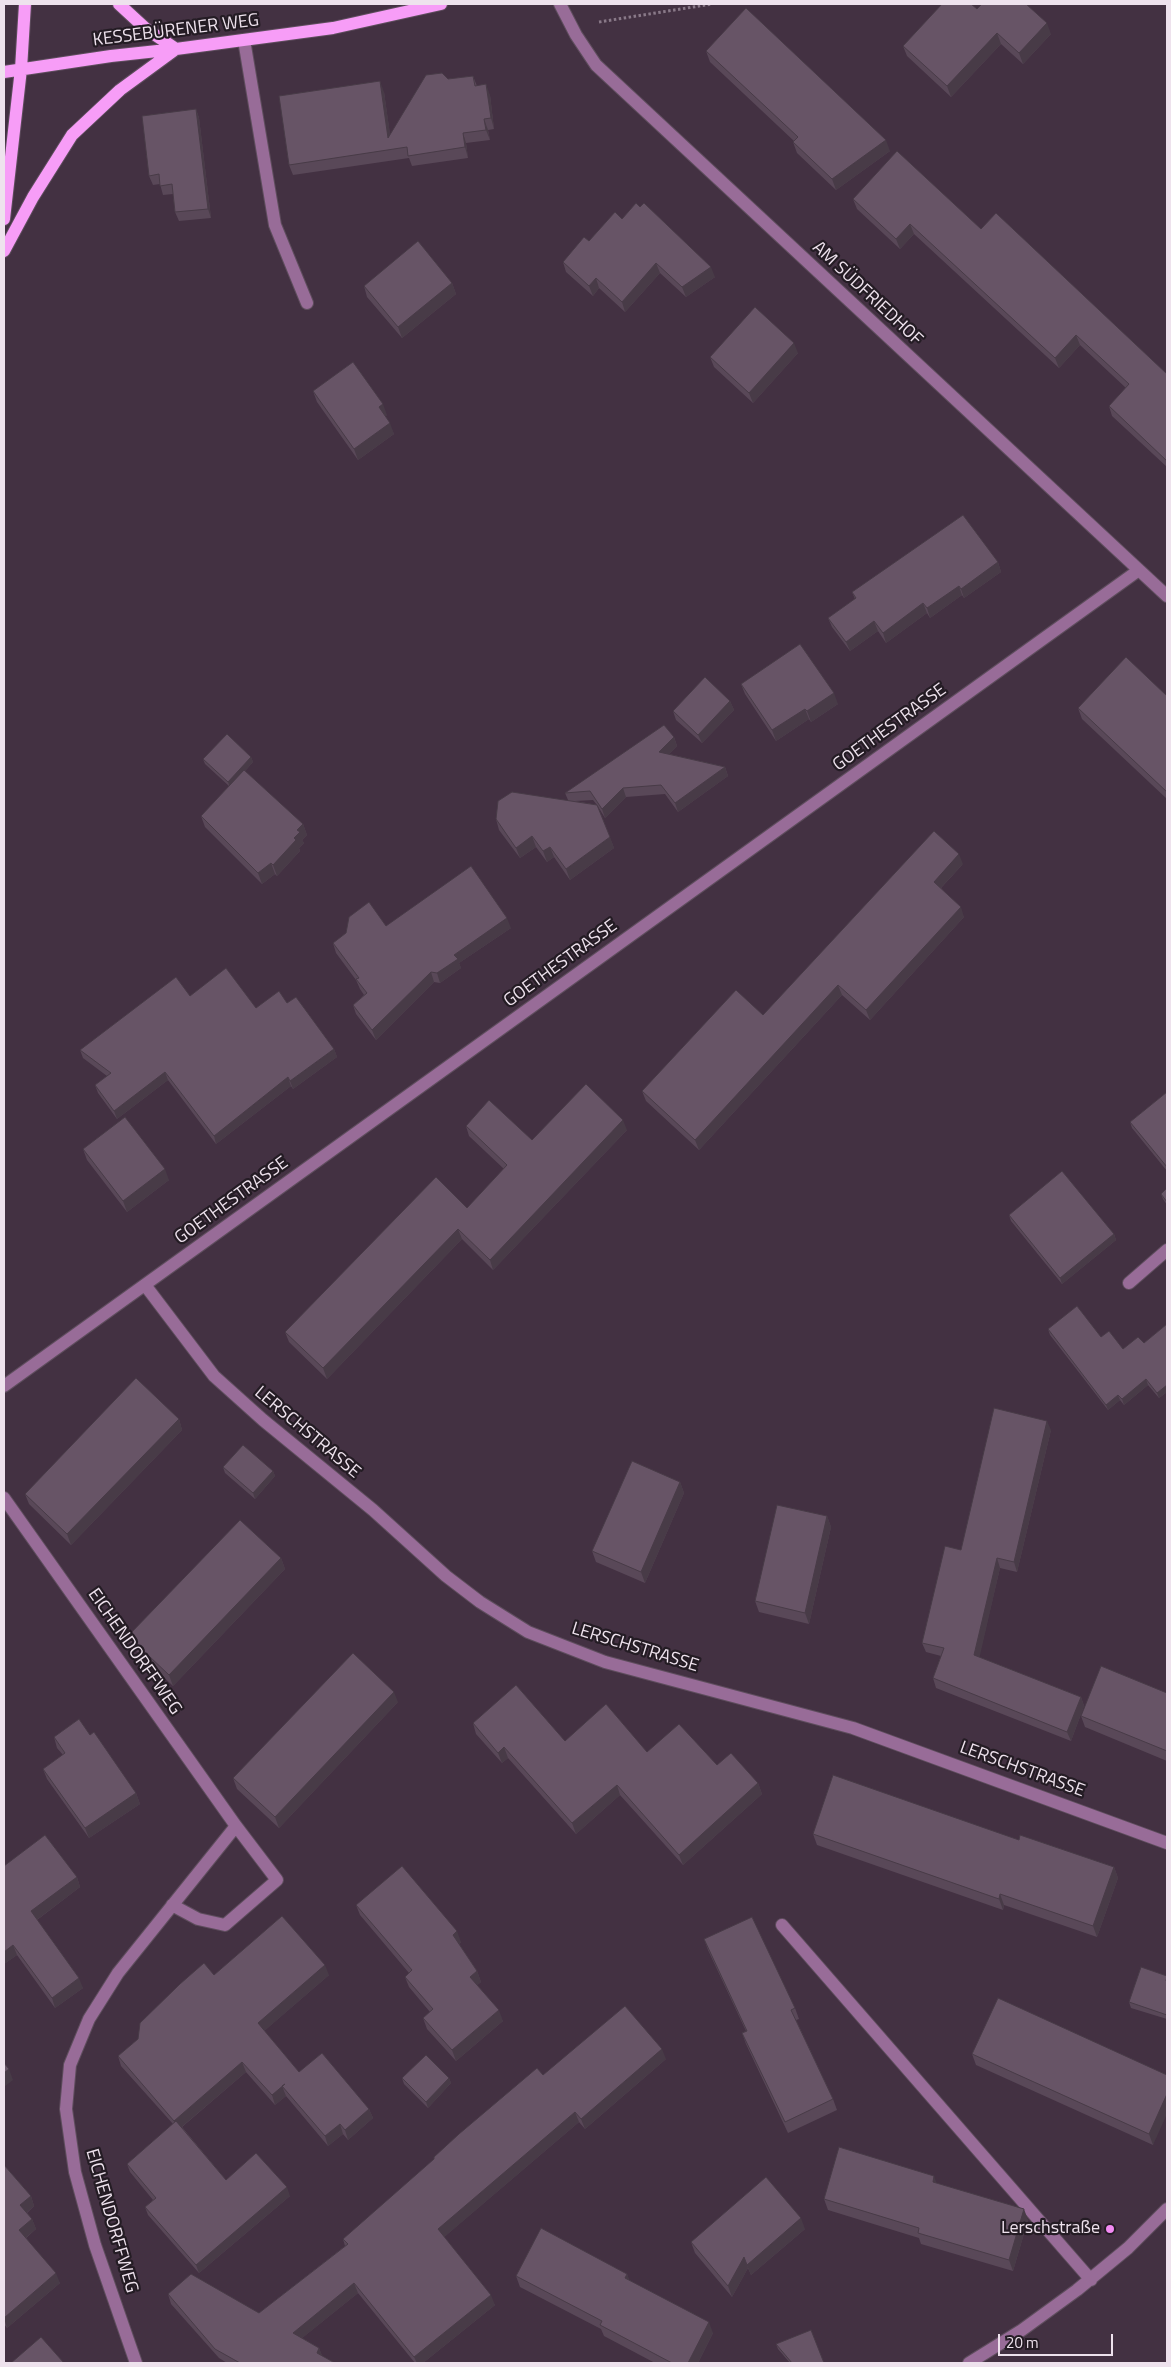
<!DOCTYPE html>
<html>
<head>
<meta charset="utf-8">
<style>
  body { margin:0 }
  #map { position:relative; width:1171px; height:2367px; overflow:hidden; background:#433142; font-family:"Titillium Web",sans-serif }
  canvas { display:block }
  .frame { position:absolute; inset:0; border:5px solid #eee2ed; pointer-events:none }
  .scale { position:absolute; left:998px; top:2334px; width:115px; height:22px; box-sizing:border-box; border:2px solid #eee2ed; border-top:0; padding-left:6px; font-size:15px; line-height:18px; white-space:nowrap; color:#eee2ed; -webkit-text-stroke:4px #241c24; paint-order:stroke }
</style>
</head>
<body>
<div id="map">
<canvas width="1171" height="2367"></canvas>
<div class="frame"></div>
<div class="scale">20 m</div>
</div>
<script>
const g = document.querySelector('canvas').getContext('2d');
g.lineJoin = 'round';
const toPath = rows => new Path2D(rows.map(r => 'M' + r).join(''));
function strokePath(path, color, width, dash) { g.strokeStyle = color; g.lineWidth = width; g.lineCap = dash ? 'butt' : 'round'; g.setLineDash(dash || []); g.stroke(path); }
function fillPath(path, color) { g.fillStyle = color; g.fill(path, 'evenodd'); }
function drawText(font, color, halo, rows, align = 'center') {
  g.font = font + ' "Titillium Web",sans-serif'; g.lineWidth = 4.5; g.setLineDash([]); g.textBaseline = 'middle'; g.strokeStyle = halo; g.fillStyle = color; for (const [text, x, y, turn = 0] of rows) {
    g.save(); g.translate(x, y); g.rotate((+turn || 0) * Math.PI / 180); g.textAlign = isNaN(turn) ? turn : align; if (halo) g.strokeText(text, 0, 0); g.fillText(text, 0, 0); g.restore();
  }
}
const path = toPath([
  [599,22,712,4]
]);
const minor = toPath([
  [560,4,576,35,596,65,1167,596],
  [244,40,275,225,307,303],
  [1129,1283,1167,1250],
  [145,1285,214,1376,263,1420,373,1510,446,1576,480,1602,528,1632,605,1662,853,1728,1167,1843],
  [4,1386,1139,570],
  [4,1498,236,1826,277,1880,225,1925,198,1919,172,1905],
  [782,1925,1091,2280],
  [136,2363,95,2245,75,2172,66,2109,70,2065,89,2019,118,1973,236,1826],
  [969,2363,1022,2330,1077,2290,1128,2248,1167,2209]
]);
const major = toPath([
  [119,4,145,28,176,49],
  [4,72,111,56,176,49,333,28,441,4],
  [4,219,21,69,25,4],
  [4,251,33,197,72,135,120,90,176,49]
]);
const wall = toPath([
  [977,9,1051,34,1023,64,1001,44,951,97,907,56,903,46],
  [706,51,890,151,836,190,797,153,793,142,794,141,710,62],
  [473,76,477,86,490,95,494,129,488,130,490,140,466,143,468,158,412,166,409,158,293,175,289,165,384,92,390,135,448,79],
  [196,109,199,118,211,218,179,221,175,212,173,194,163,195,160,184,153,185,149,176],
  [853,199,981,229,1167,374,1167,467,1112,416,1109,406,1126,388,1080,345,1059,368,914,234,900,249,857,209],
  [622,219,715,277,686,297,660,273,625,312,599,288,593,296,566,272,563,262,589,241],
  [452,283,456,294,402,338,367,297,364,286],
  [798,353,753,403,714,367,710,357],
  [313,391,387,415,385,416,394,434,358,460,317,402],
  [998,562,1001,572,964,598,962,595,930,618,927,613,886,643,878,631,850,651,832,627,828,618,855,599,852,592],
  [741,684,838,704,811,722,809,719,776,741,745,694],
  [1167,696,1167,799,1082,719,1078,708],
  [730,701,734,710,702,743,676,720,673,711],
  [674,737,677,746,669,754,725,767,728,776,678,812,665,794,626,797,605,818,597,805,614,848,570,880,554,857,547,862,536,847,520,858,499,830,496,819,568,800,565,793],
  [593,800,597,805,575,801],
  [251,757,253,762,245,771,303,824,307,835,302,840,304,843,299,848,300,851,277,876,275,874,262,884,205,827,201,816,229,786,205,764,203,759],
  [963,864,941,888,964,917,870,1020,842,995,699,1150,646,1101,642,1091,763,1015],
  [386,926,511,928,459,963,461,968,440,983,434,982,376,1040,356,1014,353,1005,364,995,360,989,356,980,336,953,333,943],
  [190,996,256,1008,287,1003,334,1049,337,1057,293,1089,291,1086,216,1144,168,1080,117,1119,98,1093,95,1085,107,1076,83,1058,80,1050],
  [1167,1092,1167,1171,1132,1128,1130,1122],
  [466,1126,532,1140,627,1130,493,1270,462,1239,327,1379,289,1342,285,1332,467,1208,504,1169,469,1136],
  [83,1149,169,1180,127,1212,87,1160],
  [1167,1188,1167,1205,1163,1199,1161,1194],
  [1009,1215,1114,1234,1116,1240,1062,1284,1011,1221],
  [1167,1324,1167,1392,1159,1398,1148,1385,1124,1405,1120,1400,1108,1410,1050,1335,1048,1329,1101,1337,1123,1349,1144,1343],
  [179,1419,182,1430,71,1545,29,1504,25,1494],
  [1051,1430,1017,1572,1000,1568,979,1657,1081,1697,1084,1706,1071,1741,936,1688,933,1678,941,1656,926,1652,922,1643,961,1550],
  [223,1467,273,1471,275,1476,255,1499,225,1473],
  [680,1482,684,1493,645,1583,596,1562,592,1551],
  [827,1516,831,1527,809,1624,759,1612,755,1601],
  [281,1558,285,1569,173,1686,132,1647,128,1636],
  [1167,1693,1167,1761,1085,1727,1081,1716],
  [398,1702,279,1828,237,1789,233,1778],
  [473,1723,565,1741,647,1752,717,1765,758,1783,762,1794,683,1865,620,1795,576,1834,508,1758,502,1763,476,1734],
  [90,1735,136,1793,140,1804,89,1838,47,1779,43,1769,63,1755,57,1748,54,1737],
  [813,1834,1019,1840,1114,1867,1118,1878,1097,1937,1004,1905,1003,1910,817,1845],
  [4,1866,77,1877,80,1887,37,1920,83,1988,55,2008,17,1955,4,1964],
  [356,1905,461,1942,459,1944,477,1971,481,1982,477,1985,503,2021,456,2061,427,2029,423,2018,430,2012,409,1987,405,1977,409,1973,360,1915],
  [704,1939,795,2008,799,2019,796,2020,833,2099,837,2110,788,2133,746,2044,742,2033,746,2031,708,1950],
  [214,1975,329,1975,264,2031,299,2072,369,2109,373,2118,348,2140,343,2134,328,2146,286,2096,275,2105,246,2072,182,2127,226,2180,290,2196,199,2273,148,2215,145,2207,153,2200,130,2172,127,2164,173,2124,121,2066,118,2056],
  [1167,1976,1167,2019,1131,2008,1129,2002],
  [972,2054,1167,2075,1153,2145,976,2065],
  [666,2059,585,2129,579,2122,444,2237,495,2305,423,2363,415,2363,358,2293,302,2338,319,2348,322,2356,335,2363,227,2363,219,2358,171,2304,168,2294,259,2313,345,2246,343,2239,543,2075],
  [402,2078,449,2078,451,2083,428,2108,404,2084],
  [4,2165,31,2196,34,2206,27,2213,32,2219,36,2229,26,2238,60,2283,7,2328,4,2324],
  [937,2183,1028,2220,1013,2271,921,2244,919,2238,828,2210,824,2199],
  [805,2229,751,2275,748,2268,732,2297,695,2253,691,2242],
  [627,2274,629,2280,713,2333,698,2363,655,2363,604,2336,601,2329,520,2287,516,2276],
  [776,2344,824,2363,790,2363,778,2349]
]);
const shadedWall = toPath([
  [1047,23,1051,34,1023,64,1019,53],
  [997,33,1001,44,951,97,947,86],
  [380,81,384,92,392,148,388,138],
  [486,84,490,95,494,129,491,118],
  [196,109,199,118,211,218,208,209],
  [484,119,488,130,490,140,486,130],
  [463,133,466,143,468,158,465,147],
  [886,140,890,151,836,190,832,179],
  [910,224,914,234,900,249,896,239],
  [656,263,660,273,625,312,622,302],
  [711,267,715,277,686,297,682,287],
  [596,278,599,288,593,296,589,286],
  [452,283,456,294,402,338,398,327],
  [1076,335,1080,345,1059,368,1055,358],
  [794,343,798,353,753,403,749,393],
  [383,404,387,415,383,418,379,407],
  [390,423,394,434,358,460,354,449],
  [998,562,1001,572,964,598,961,589],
  [959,586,962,595,930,618,927,608],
  [923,603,927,613,886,643,883,633],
  [874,621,878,631,850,651,846,642],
  [834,693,838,704,811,722,807,711],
  [730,701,734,710,702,743,698,735],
  [805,709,809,719,776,741,772,730],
  [674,737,677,746,662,761,659,752],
  [251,757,253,762,230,788,228,782],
  [725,767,728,776,678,812,675,803],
  [623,788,626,797,605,818,602,809],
  [303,824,307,835,302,840,304,843,299,848,300,851,277,876,273,865,294,838,297,830],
  [532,836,536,847,520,858,516,848],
  [610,837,614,848,570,880,566,869],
  [550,847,554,857,547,862,543,851],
  [959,854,963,864,937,892,934,882],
  [271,863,275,874,262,884,258,873],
  [961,907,964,917,870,1020,866,1010],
  [507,918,511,928,459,963,461,968,440,983,437,973,454,955],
  [431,972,434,982,376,1040,372,1030],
  [838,985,842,995,699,1150,695,1140],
  [334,1049,337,1057,293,1089,290,1081],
  [165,1072,168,1080,117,1119,114,1111],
  [288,1077,291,1086,216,1144,214,1136],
  [623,1120,627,1130,493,1270,490,1260],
  [165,1169,169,1180,127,1212,123,1201],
  [458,1229,462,1239,327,1379,323,1368],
  [1114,1234,1116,1240,1062,1284,1060,1278],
  [1146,1379,1148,1385,1124,1405,1122,1399],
  [1167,1385,1167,1392,1159,1398,1157,1393],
  [1118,1395,1120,1400,1108,1410,1106,1405],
  [179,1419,182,1430,71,1545,67,1534],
  [1047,1421,1051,1430,1017,1572,1014,1562],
  [273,1471,275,1476,255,1499,253,1493],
  [680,1482,684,1493,645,1583,641,1572],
  [827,1516,831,1527,809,1624,805,1613],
  [281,1558,285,1569,173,1686,169,1675],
  [997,1558,1000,1568,978,1664,974,1655],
  [394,1692,398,1702,279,1828,275,1817],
  [1081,1697,1084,1706,1071,1741,1067,1732],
  [504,1747,508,1758,502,1763,498,1753],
  [758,1783,762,1794,683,1865,679,1855],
  [617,1785,620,1795,576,1834,572,1823],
  [136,1793,140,1804,89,1838,85,1828],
  [1114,1867,1118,1878,1097,1937,1093,1926],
  [77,1877,80,1887,34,1922,31,1911],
  [1000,1894,1004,1905,1003,1910,999,1899],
  [457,1931,461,1942,457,1945,453,1935],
  [13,1945,17,1955,4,1964,4,1952],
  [325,1965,329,1975,262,2033,258,2023],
  [477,1971,481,1982,474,1988,470,1977],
  [79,1978,83,1988,55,2008,52,1998],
  [499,2010,503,2021,456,2061,452,2050],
  [662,2049,666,2059,585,2129,581,2119],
  [242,2062,246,2072,178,2130,174,2121],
  [9,2069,13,2080,4,2087,4,2073],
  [449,2078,451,2083,428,2108,426,2102],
  [282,2086,286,2096,275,2105,272,2095],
  [1167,2094,1167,2114,1153,2145,1149,2134],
  [369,2109,373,2118,348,2140,345,2130],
  [575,2112,579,2122,442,2239,438,2229],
  [340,2124,343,2134,328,2146,325,2136],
  [934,2176,938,2187,933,2182],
  [287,2187,290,2196,199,2273,196,2265],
  [31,2196,34,2206,24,2215,20,2205],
  [1024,2209,1028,2220,1013,2271,1009,2260],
  [801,2218,805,2229,751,2275,747,2265],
  [32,2219,36,2229,23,2240,19,2230],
  [744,2257,748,2268,732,2297,728,2286],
  [56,2273,60,2283,7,2328,4,2318],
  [627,2274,631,2284,625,2278],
  [354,2283,358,2293,296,2343,293,2333],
  [491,2295,495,2305,423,2363,417,2363,414,2357],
  [709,2322,713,2333,698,2363,688,2363],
  [319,2348,323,2358,317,2353]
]);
const building = toPath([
  [942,4,971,4,977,9,982,4,1026,4,1047,23,1019,53,997,33,947,86,903,46,942,4],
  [746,8,886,140,832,179,793,142,798,137,706,51,746,8],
  [442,73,448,79,473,76,475,86,486,84,491,118,484,119,486,130,463,133,465,147,408,156,407,147,289,165,279,96,380,81,388,138,426,75,442,73],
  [196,109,208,209,175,212,172,184,160,186,159,174,149,176,142,116,196,109],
  [897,151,981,229,996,213,1167,374,1167,461,1109,406,1129,384,1076,335,1055,358,910,224,896,239,853,199,897,151],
  [636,203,640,207,644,203,711,267,682,287,656,263,622,302,596,278,589,286,563,262,584,237,589,241,615,212,622,219,636,203],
  [418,241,452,283,398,327,364,286,418,241],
  [755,307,794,343,749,393,710,357,755,307],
  [353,362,383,404,379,407,390,423,354,449,313,391,353,362],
  [963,515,998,562,961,589,959,586,927,608,923,603,883,633,874,621,846,642,828,618,856,598,852,592,963,515],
  [800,644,834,693,807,711,805,709,772,730,741,684,800,644],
  [1126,657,1167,696,1167,792,1078,708,1126,657],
  [705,677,730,701,698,735,673,711,705,677],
  [664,725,674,737,659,752,725,767,675,803,661,785,623,788,602,809,590,791,565,793,664,725],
  [227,734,251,757,228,782,203,759,227,734],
  [244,770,303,824,297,830,300,832,294,838,296,840,273,865,271,863,258,873,201,816,244,770],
  [512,792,597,805,610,837,566,869,550,847,543,851,532,836,516,848,496,819,498,801,512,792],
  [934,831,959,854,934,882,961,907,866,1010,838,985,695,1140,642,1091,736,990,763,1015,934,831],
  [471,866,507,918,454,955,458,959,437,973,431,972,372,1030,353,1005,367,993,356,979,359,978,333,943,346,933,349,917,369,902,386,926,471,866],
  [226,968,256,1008,279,991,287,1003,296,997,334,1049,290,1081,288,1077,214,1136,165,1072,114,1111,95,1085,111,1073,80,1050,176,977,190,996,226,968],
  [586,1084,623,1120,490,1260,458,1229,323,1368,285,1332,436,1177,467,1208,507,1165,466,1126,489,1100,532,1140,586,1084],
  [1167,1092,1167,1167,1130,1122,1167,1092],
  [125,1117,165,1169,123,1201,83,1149,125,1117],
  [1062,1171,1114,1234,1060,1278,1009,1215,1062,1171],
  [1167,1188,1167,1202,1161,1194,1167,1188],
  [1077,1306,1101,1337,1109,1331,1123,1349,1138,1337,1144,1343,1167,1324,1167,1385,1157,1393,1146,1379,1122,1399,1118,1395,1106,1405,1048,1329,1077,1306],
  [136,1378,179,1419,67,1534,25,1494,136,1378],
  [994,1408,1047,1421,1014,1562,997,1558,974,1655,1081,1697,1067,1732,933,1678,944,1648,922,1643,945,1546,961,1550,994,1408],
  [243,1445,273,1471,253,1493,223,1467,243,1445],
  [632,1461,680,1482,641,1572,592,1551,632,1461],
  [777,1505,827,1516,805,1613,755,1601,777,1505],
  [240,1520,281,1558,169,1675,128,1636,240,1520],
  [353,1653,394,1692,275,1817,233,1778,353,1653],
  [1101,1666,1167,1693,1167,1751,1081,1716,1101,1666],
  [516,1685,565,1741,606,1704,647,1752,679,1724,717,1765,731,1753,758,1783,679,1855,617,1785,572,1823,504,1747,498,1753,473,1723,516,1685],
  [79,1719,90,1735,94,1732,136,1793,85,1828,43,1769,65,1753,54,1737,79,1719],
  [833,1775,1019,1840,1020,1835,1114,1867,1093,1926,1000,1894,999,1899,813,1834,833,1775],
  [45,1835,77,1877,31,1911,79,1978,52,1998,13,1945,4,1952,4,1866,45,1835],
  [402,1866,457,1931,453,1935,477,1971,470,1977,499,2010,452,2050,423,2018,433,2009,405,1977,412,1970,356,1905,402,1866],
  [282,1916,325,1965,258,2023,299,2072,322,2053,369,2109,345,2130,340,2124,325,2136,282,2086,285,2084,272,2095,242,2062,174,2121,118,2056,138,2039,140,2023,180,1984,204,1963,214,1975,282,1916],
  [752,1917,795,2008,791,2010,833,2099,785,2122,742,2033,747,2031,704,1939,752,1917],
  [1141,1967,1167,1976,1166,1981,1167,1981,1167,2015,1129,2002,1141,1967],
  [998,1998,1167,2075,1167,2094,1149,2134,972,2054,998,1998],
  [625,2006,662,2049,581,2119,575,2112,438,2229,491,2295,414,2357,354,2283,293,2333,319,2348,317,2353,335,2363,240,2363,215,2349,168,2294,191,2274,259,2313,348,2244,343,2239,434,2159,434,2157,459,2134,537,2068,543,2075,625,2006],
  [426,2055,449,2078,426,2102,402,2078,426,2055],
  [4,2063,9,2069,4,2073,4,2063],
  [176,2121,226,2180,256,2153,287,2187,196,2265,145,2207,156,2198,127,2164,176,2121],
  [839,2147,934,2176,933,2182,1024,2209,1009,2260,918,2233,919,2228,824,2199,839,2147],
  [4,2165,31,2196,20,2205,32,2219,19,2230,56,2273,4,2318,4,2165],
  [766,2177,801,2218,747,2265,744,2257,728,2286,691,2242,766,2177],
  [541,2228,627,2274,625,2278,709,2322,688,2363,672,2363,600,2325,602,2321,516,2276,541,2228],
  [811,2330,824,2363,792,2363,776,2344,811,2330],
  [41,2337,64,2363,11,2363,41,2337]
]);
const markers = [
  [1110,2229,5,"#f28af3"]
];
const streetNames = [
  ["KESSEBÜRENER WEG",176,31,-7],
  ["AM SÜDFRIEDHOF",867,294,43],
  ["GOETHESTRASSE",890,728,-36],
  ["GOETHESTRASSE",561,964,-36],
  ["GOETHESTRASSE",232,1201,-36],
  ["LERSCHSTRASSE",307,1433,40],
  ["LERSCHSTRASSE",635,1648,17],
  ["EICHENDORFFWEG",134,1652,55],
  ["LERSCHSTRASSE",1022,1770,20],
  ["EICHENDORFFWEG",111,2221,74]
];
const poiNames = [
  ["Lerschstraße",1100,2229]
];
strokePath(minor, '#5e4d5d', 14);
strokePath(major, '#5e4d5d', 14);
strokePath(path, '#897988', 3, [2.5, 2.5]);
strokePath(minor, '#986c98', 12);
strokePath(major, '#f79df7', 12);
fillPath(wall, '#594858');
fillPath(shadedWall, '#483b47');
fillPath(building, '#675466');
strokePath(building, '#483b47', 1);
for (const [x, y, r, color] of markers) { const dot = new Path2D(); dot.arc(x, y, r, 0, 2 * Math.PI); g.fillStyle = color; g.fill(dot); strokePath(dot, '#241c24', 2); }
drawText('18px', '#eee2ed', '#241c24', streetNames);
drawText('18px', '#eee2ed', '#241c24', poiNames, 'right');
</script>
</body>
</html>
